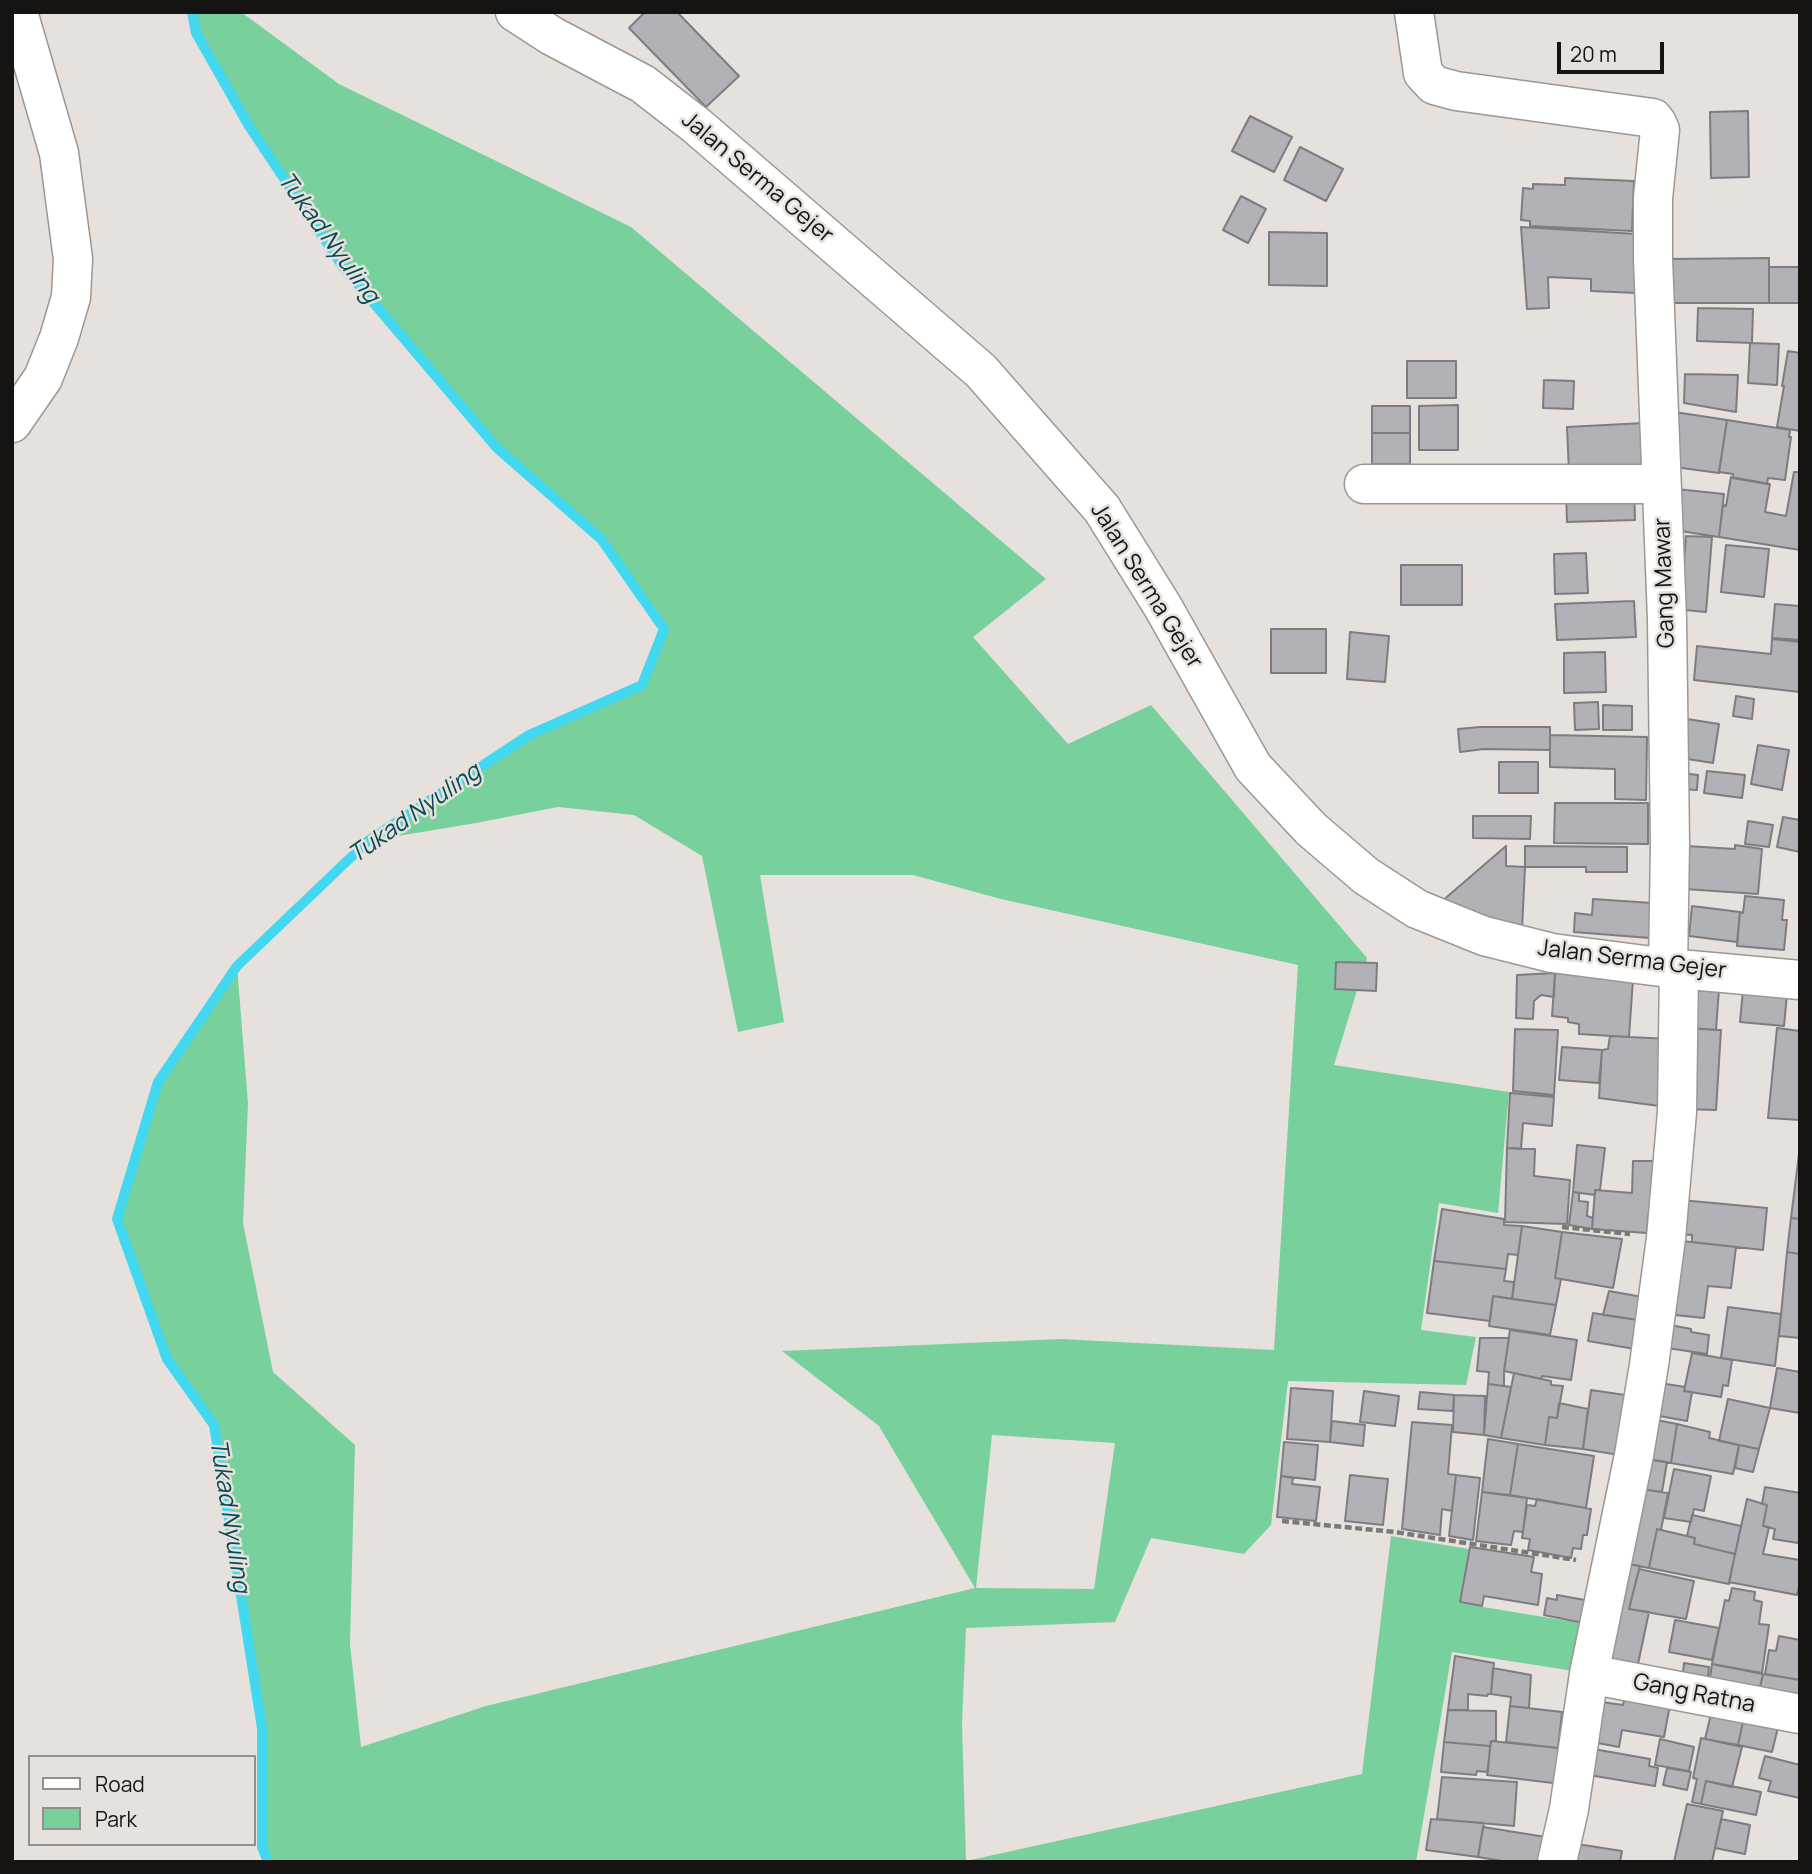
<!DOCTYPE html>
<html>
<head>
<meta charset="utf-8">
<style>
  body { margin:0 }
  #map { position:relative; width:1812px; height:1874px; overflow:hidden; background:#e6e1dd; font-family:Manrope,sans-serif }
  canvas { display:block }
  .frame { position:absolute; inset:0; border:14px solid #161413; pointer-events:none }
  .legend { position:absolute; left:28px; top:1755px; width:228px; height:91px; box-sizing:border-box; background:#e6e1dd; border:2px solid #938f8c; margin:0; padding:9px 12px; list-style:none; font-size:21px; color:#161413 }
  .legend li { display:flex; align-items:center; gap:14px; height:35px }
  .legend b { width:35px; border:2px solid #938f8c }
  .scale { position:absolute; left:1557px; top:42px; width:107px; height:32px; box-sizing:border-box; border:4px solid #161413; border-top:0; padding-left:9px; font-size:21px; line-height:24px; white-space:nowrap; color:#161413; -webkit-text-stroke:5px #e6e1dd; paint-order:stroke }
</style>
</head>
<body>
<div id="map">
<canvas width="1812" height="1874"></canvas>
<div class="frame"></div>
<ul class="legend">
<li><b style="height:9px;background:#fff"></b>Road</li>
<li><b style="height:19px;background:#78d09d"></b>Park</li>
</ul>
<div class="scale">20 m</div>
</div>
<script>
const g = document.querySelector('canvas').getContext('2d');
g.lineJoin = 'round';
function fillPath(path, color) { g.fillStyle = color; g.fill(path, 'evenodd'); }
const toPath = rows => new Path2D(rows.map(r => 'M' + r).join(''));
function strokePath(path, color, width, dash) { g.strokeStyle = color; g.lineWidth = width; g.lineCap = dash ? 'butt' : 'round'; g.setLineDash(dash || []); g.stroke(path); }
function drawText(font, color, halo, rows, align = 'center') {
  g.font = font + ' Manrope,sans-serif'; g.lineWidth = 5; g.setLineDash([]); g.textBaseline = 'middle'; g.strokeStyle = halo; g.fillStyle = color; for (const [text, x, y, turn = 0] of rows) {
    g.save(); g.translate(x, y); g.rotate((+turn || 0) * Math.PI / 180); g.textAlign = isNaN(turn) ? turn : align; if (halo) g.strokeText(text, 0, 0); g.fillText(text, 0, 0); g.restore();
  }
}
const green = toPath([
  [192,12,241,12,339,84,631,227,1046,579,973,637,1068,744,1151,705,1367,958,1334,1065,1509,1092,1498,1213,1439,1203,1421,1330,1476,1337,1466,1385,1288,1381,1271,1525,1244,1554,1151,1538,1115,1622,966,1628,962,1723,966,1861,1362,1774,1391,1536,1469,1549,1459,1603,1586,1624,1580,1672,1452,1652,1416,1862,268,1862,262,1847,262,1728,214,1425,167,1359,117,1219,158,1082,237,966,248,1103,243,1223,273,1372,355,1445,350,1644,361,1747,486,1706,975,1588,879,1426,782,1351,1061,1339,1274,1350,1298,965,1001,899,913,875,760,875,784,1022,738,1032,702,856,634,815,558,807,476,823,368,841,529,735,642,685,664,629,601,539,497,448,343,267,249,126,196,33],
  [992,1435,1115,1443,1094,1589,976,1588]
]);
const stream = toPath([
  [192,12,196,33,249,126,343,267,497,448,601,539,664,629,642,685,529,735,368,841,237,966,158,1082,117,1219,167,1359,214,1425,262,1728,262,1847,268,1862]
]);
const building = toPath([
  [645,12,677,12,739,76,706,107,629,28,645,12],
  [1748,111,1749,177,1711,178,1710,112,1748,111],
  [1250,116,1292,137,1274,172,1232,151,1250,116],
  [1300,147,1343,169,1326,201,1284,180,1300,147],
  [1565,178,1634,181,1632,231,1530,226,1530,221,1521,220,1523,188,1533,189,1533,184,1565,185,1565,178],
  [1241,196,1266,209,1248,243,1223,230,1241,196],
  [1521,227,1637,234,1637,293,1591,291,1591,279,1548,277,1549,308,1527,309,1521,227],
  [1269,232,1327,233,1327,286,1269,285,1269,232],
  [1769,258,1769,303,1668,303,1668,259,1769,258],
  [1769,267,1800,267,1800,303,1769,303,1769,267],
  [1698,308,1753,309,1752,343,1697,341,1698,308],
  [1750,343,1779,344,1777,385,1748,383,1750,343],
  [1788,351,1800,353,1800,431,1777,427,1784,386,1782,386,1788,351],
  [1407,361,1456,361,1456,398,1407,398,1407,361],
  [1685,374,1738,375,1736,412,1684,403,1685,374],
  [1544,380,1574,381,1573,409,1543,408,1544,380],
  [1458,405,1458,450,1419,450,1419,406,1458,405],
  [1372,406,1410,406,1410,433,1372,433,1372,406],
  [1668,411,1727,420,1719,473,1667,466,1668,411],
  [1727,420,1790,430,1789,437,1791,437,1785,480,1768,478,1767,484,1733,478,1733,474,1719,472,1727,420],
  [1644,423,1646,467,1569,472,1567,427,1644,423],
  [1372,433,1410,433,1410,464,1372,464,1372,433],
  [1794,472,1800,472,1800,550,1719,537,1723,505,1726,506,1731,477,1770,484,1765,512,1786,516,1794,472],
  [1634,487,1635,520,1567,522,1566,490,1634,487],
  [1667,488,1724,494,1719,537,1667,529,1667,488],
  [1686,536,1712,537,1706,612,1674,609,1678,560,1684,561,1686,536],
  [1726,545,1769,549,1764,597,1721,592,1726,545],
  [1586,553,1588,593,1555,594,1554,554,1586,553],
  [1401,565,1462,565,1462,605,1401,605,1401,565],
  [1634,601,1636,637,1557,640,1555,604,1634,601],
  [1775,604,1800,606,1800,640,1772,638,1775,604],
  [1271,629,1326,629,1326,673,1271,673,1271,629],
  [1350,632,1389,636,1385,682,1347,679,1350,632],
  [1772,639,1800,642,1800,692,1694,680,1697,646,1771,654,1772,639],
  [1605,652,1606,692,1564,693,1564,653,1605,652],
  [1736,696,1754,699,1752,719,1733,716,1736,696],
  [1598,702,1599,729,1575,730,1574,703,1598,702],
  [1603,705,1632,706,1632,730,1603,730,1603,705],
  [1687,719,1719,724,1713,763,1681,758,1687,719],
  [1480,727,1550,727,1550,750,1484,749,1460,752,1458,729,1480,727],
  [1550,735,1647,737,1646,800,1615,799,1615,769,1550,767,1550,735],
  [1758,745,1789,750,1782,790,1751,784,1758,745],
  [1499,762,1538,762,1538,793,1499,793,1499,762],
  [1707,771,1745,775,1742,798,1704,793,1707,771],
  [1682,773,1698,775,1697,790,1680,789,1682,773],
  [1555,803,1648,803,1648,844,1554,843,1555,803],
  [1473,816,1531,816,1530,839,1473,838,1473,816],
  [1783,817,1800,820,1800,852,1777,847,1783,817],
  [1748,821,1773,825,1769,847,1745,844,1748,821],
  [1735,845,1762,849,1758,894,1685,889,1686,846,1735,849,1735,845],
  [1506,846,1506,866,1525,867,1522,929,1441,902,1506,846],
  [1525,846,1627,847,1627,872,1586,872,1586,867,1525,867,1525,846],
  [1745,896,1784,900,1782,920,1787,920,1784,950,1737,946,1740,912,1743,913,1745,896],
  [1593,899,1652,903,1650,938,1574,932,1575,913,1592,915,1593,899],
  [1692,906,1740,912,1737,942,1689,936,1692,906],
  [1336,962,1377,963,1376,991,1335,989,1336,962],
  [1555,973,1633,979,1629,1037,1579,1034,1579,1024,1568,1022,1568,1018,1552,1016,1555,973],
  [1555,973,1554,997,1541,995,1534,1001,1533,1019,1516,1018,1517,975,1555,973],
  [1687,987,1719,989,1716,1030,1686,1028,1687,987],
  [1743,990,1787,994,1784,1026,1740,1022,1743,990],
  [1686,1028,1721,1030,1716,1110,1683,1109,1686,1028],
  [1777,1028,1800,1031,1800,1120,1768,1118,1777,1028],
  [1515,1029,1558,1030,1554,1095,1513,1091,1515,1029],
  [1610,1036,1670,1039,1667,1107,1599,1098,1602,1050,1608,1049,1610,1036],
  [1562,1047,1602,1050,1599,1083,1559,1080,1562,1047],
  [1510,1093,1554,1097,1552,1126,1523,1123,1521,1149,1507,1148,1510,1093],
  [1577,1145,1605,1148,1600,1190,1595,1190,1595,1195,1573,1192,1577,1145],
  [1507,1148,1535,1149,1534,1176,1570,1180,1567,1224,1505,1222,1507,1148],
  [1799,1154,1800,1154,1800,1219,1791,1218,1799,1154],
  [1633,1161,1657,1161,1660,1217,1648,1216,1647,1233,1592,1229,1595,1190,1632,1193,1633,1161],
  [1573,1192,1579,1193,1579,1201,1588,1202,1587,1216,1593,1218,1592,1229,1569,1225,1573,1192],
  [1681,1200,1767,1208,1763,1250,1692,1242,1692,1235,1678,1234,1681,1200],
  [1442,1209,1504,1219,1504,1225,1522,1226,1518,1255,1508,1254,1506,1269,1434,1261,1442,1209],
  [1791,1218,1800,1219,1800,1254,1787,1252,1791,1218],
  [1522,1226,1562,1232,1555,1278,1561,1279,1556,1305,1512,1299,1522,1226],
  [1562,1232,1622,1239,1613,1288,1555,1278,1562,1232],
  [1673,1240,1736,1247,1731,1288,1708,1286,1704,1318,1665,1314,1673,1240],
  [1787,1252,1800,1254,1800,1338,1779,1336,1787,1252],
  [1434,1261,1506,1269,1504,1281,1514,1282,1512,1299,1493,1296,1490,1321,1427,1313,1434,1261],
  [1609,1291,1648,1298,1638,1320,1603,1315,1609,1291],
  [1493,1296,1556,1305,1550,1335,1489,1326,1493,1296],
  [1728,1307,1781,1314,1775,1366,1721,1358,1728,1307],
  [1593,1313,1638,1320,1641,1350,1588,1341,1593,1313],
  [1670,1325,1691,1329,1691,1332,1709,1335,1707,1354,1667,1348,1670,1325],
  [1510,1330,1577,1340,1571,1380,1542,1376,1541,1379,1504,1371,1510,1330],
  [1480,1338,1509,1338,1504,1371,1504,1386,1488,1384,1489,1372,1477,1371,1480,1338],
  [1692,1353,1732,1360,1728,1386,1723,1385,1721,1397,1684,1391,1692,1353],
  [1777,1368,1800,1372,1800,1413,1770,1408,1777,1368],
  [1514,1373,1551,1381,1551,1385,1563,1386,1557,1418,1549,1417,1545,1445,1501,1438,1514,1373],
  [1660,1383,1685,1387,1684,1391,1692,1392,1687,1421,1654,1415,1660,1383],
  [1488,1384,1511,1387,1501,1438,1484,1435,1488,1384],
  [1291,1388,1333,1391,1330,1442,1287,1439,1291,1388],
  [1591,1390,1625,1395,1625,1456,1583,1449,1591,1390],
  [1364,1391,1399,1396,1395,1426,1360,1422,1364,1391],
  [1420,1392,1454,1395,1453,1411,1418,1409,1420,1392],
  [1454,1395,1485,1396,1484,1435,1453,1432,1454,1395],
  [1728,1399,1770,1408,1759,1449,1719,1441,1728,1399],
  [1559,1403,1588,1409,1583,1449,1545,1445,1549,1417,1557,1418,1559,1403],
  [1646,1418,1677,1424,1671,1463,1639,1458,1646,1418],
  [1332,1421,1365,1425,1363,1446,1330,1442,1332,1421],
  [1412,1422,1452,1425,1448,1474,1456,1475,1452,1511,1442,1509,1440,1535,1402,1529,1412,1422],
  [1677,1424,1710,1432,1709,1438,1739,1445,1733,1474,1671,1463,1677,1424],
  [1488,1439,1518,1444,1510,1495,1482,1492,1488,1439],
  [1284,1442,1318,1445,1315,1480,1281,1476,1284,1442],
  [1518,1444,1594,1456,1586,1508,1510,1495,1518,1444],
  [1739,1445,1759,1449,1753,1472,1735,1468,1739,1445],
  [1640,1458,1667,1462,1662,1492,1634,1488,1640,1458],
  [1674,1469,1711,1476,1704,1511,1694,1509,1691,1522,1664,1518,1674,1469],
  [1350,1475,1388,1479,1383,1525,1345,1521,1350,1475],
  [1456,1475,1480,1478,1473,1540,1449,1536,1456,1475],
  [1281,1476,1293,1478,1292,1484,1320,1487,1316,1521,1277,1517,1281,1476],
  [1765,1487,1800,1493,1800,1535,1798,1543,1773,1539,1775,1529,1763,1526,1767,1505,1762,1504,1765,1487],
  [1634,1488,1668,1493,1661,1530,1657,1529,1649,1568,1617,1562,1634,1488],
  [1482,1492,1527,1498,1523,1532,1514,1531,1511,1545,1476,1541,1482,1492],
  [1537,1499,1591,1509,1587,1535,1583,1535,1581,1549,1573,1548,1571,1558,1528,1550,1530,1539,1522,1538,1527,1505,1535,1506,1537,1499],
  [1747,1499,1767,1505,1763,1526,1769,1527,1763,1554,1800,1560,1800,1583,1797,1595,1729,1582,1747,1499],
  [1692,1515,1741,1526,1735,1554,1694,1544,1695,1538,1687,1536,1692,1515],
  [1657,1529,1695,1538,1694,1544,1735,1554,1729,1584,1649,1568,1657,1529],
  [1470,1547,1534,1557,1531,1572,1542,1574,1538,1605,1484,1596,1482,1606,1460,1602,1470,1547],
  [1617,1562,1640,1566,1629,1609,1649,1612,1638,1664,1631,1662,1627,1676,1594,1669,1617,1562],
  [1639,1569,1694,1581,1686,1619,1629,1609,1639,1569],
  [1732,1588,1755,1592,1754,1600,1762,1602,1759,1624,1769,1625,1762,1673,1712,1664,1725,1600,1729,1601,1732,1588],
  [1557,1595,1596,1602,1593,1625,1544,1615,1547,1598,1557,1600,1557,1595],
  [1675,1620,1719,1628,1712,1660,1669,1652,1675,1620],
  [1779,1636,1800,1640,1800,1680,1765,1674,1769,1650,1776,1651,1779,1636],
  [1455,1656,1494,1663,1491,1694,1488,1694,1487,1696,1468,1694,1468,1710,1448,1710,1455,1656],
  [1684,1663,1709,1667,1707,1685,1682,1681,1684,1663],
  [1712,1664,1763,1674,1757,1700,1708,1690,1712,1664],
  [1493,1668,1531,1675,1529,1708,1510,1706,1511,1697,1491,1694,1493,1668],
  [1763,1674,1800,1680,1800,1706,1758,1697,1763,1674],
  [1626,1691,1671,1699,1664,1737,1622,1730,1619,1747,1587,1741,1594,1701,1623,1705,1626,1691],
  [1510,1706,1562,1712,1558,1748,1506,1742,1510,1706],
  [1448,1710,1496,1711,1496,1741,1491,1741,1490,1746,1444,1742,1448,1710],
  [1745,1712,1780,1719,1772,1752,1738,1745,1745,1712],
  [1711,1714,1743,1722,1738,1745,1705,1739,1711,1714],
  [1701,1738,1742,1747,1732,1787,1706,1781,1701,1804,1692,1802,1697,1779,1693,1778,1701,1738],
  [1660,1739,1694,1747,1689,1771,1655,1765,1660,1739],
  [1491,1741,1558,1748,1558,1753,1566,1754,1561,1784,1487,1775,1491,1741],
  [1444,1742,1490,1746,1488,1772,1477,1771,1476,1775,1441,1772,1444,1742],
  [1588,1748,1650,1759,1649,1766,1658,1768,1655,1786,1583,1774,1588,1748],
  [1765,1756,1800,1765,1800,1798,1768,1791,1771,1781,1759,1778,1765,1756],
  [1667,1768,1691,1772,1687,1790,1663,1785,1667,1768],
  [1442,1777,1517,1782,1514,1826,1437,1819,1442,1777],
  [1706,1781,1761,1792,1756,1815,1701,1804,1706,1781],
  [1687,1804,1723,1811,1712,1862,1674,1862,1687,1804],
  [1431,1819,1484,1823,1478,1857,1426,1850,1431,1819],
  [1721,1819,1750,1825,1745,1854,1715,1848,1721,1819],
  [1483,1827,1552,1838,1548,1862,1508,1862,1478,1857,1483,1827],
  [1564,1842,1622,1851,1620,1862,1561,1862,1564,1842]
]);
const path = toPath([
  [1562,1227,1630,1234],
  [1282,1521,1395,1532,1576,1560]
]);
const minor = toPath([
  [515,12,552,36,643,84,697,126,981,371,1102,509,1163,607,1253,767,1311,829,1366,876,1417,909,1484,936,1552,953,1668,968,1800,980],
  [1414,12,1423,73,1434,85,1456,91,1653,118,1657,123,1660,130,1653,198,1653,259,1667,619,1670,842,1668,968],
  [12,423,43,378,59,338,71,297,73,259,59,153,18,12],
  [1364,484,1661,484],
  [1589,1674,1800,1714],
  [1557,1862,1569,1809,1589,1674,1634,1455,1649,1365,1666,1238,1677,1112,1679,968]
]);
const streetNames = [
  ["Jalan Serma Gejer",757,178,40],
  ["Gang Mawar",1665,583,-92],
  ["Jalan Serma Gejer",1146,586,58],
  ["Jalan Serma Gejer",1632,960,7],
  ["Gang Ratna",1694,1694,11]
];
const waterNames = [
  ["Tukad Nyuling",328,238,54],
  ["Tukad Nyuling",415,814,-35],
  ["Tukad Nyuling",229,1516,81]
];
fillPath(green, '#78d09d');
strokePath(stream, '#42d8f0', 10);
fillPath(building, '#b2b1b6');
strokePath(building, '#7e7c82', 2);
strokePath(minor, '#9c9793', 41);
strokePath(path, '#7c7876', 4.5, [7, 3.5]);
strokePath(minor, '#fff', 38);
drawText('23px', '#161413', '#e6e1dd', streetNames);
drawText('italic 24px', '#064a53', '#e6e1dd', waterNames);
</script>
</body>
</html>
